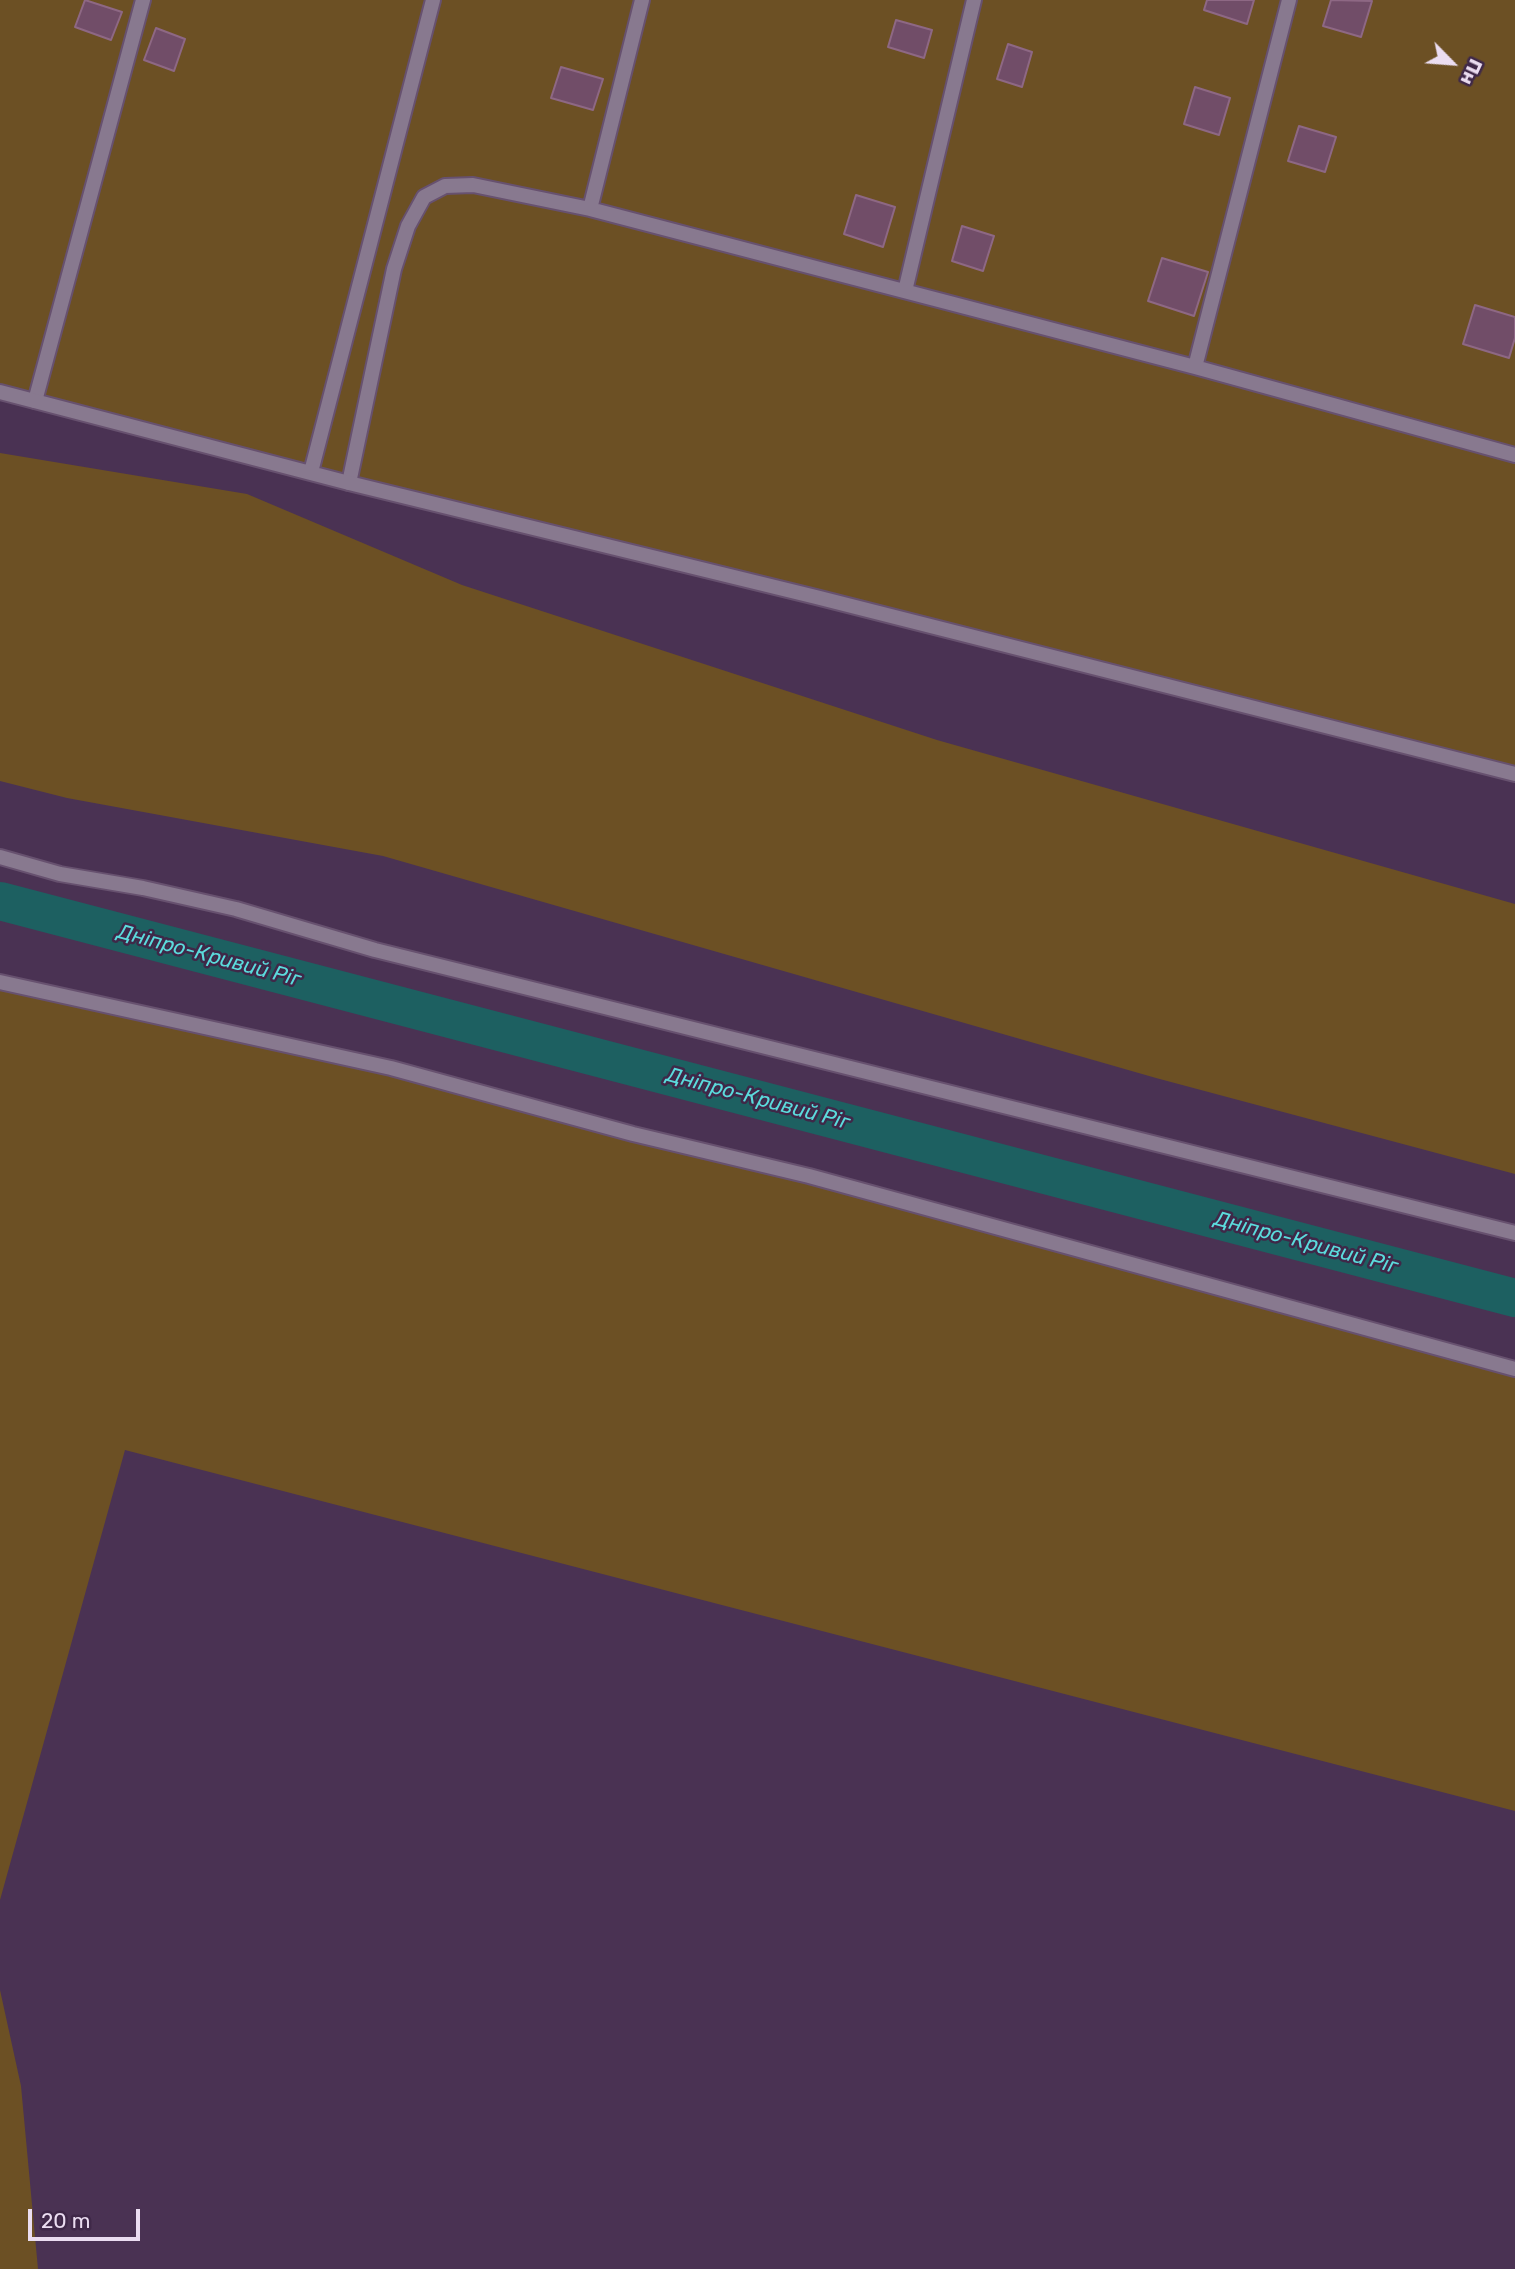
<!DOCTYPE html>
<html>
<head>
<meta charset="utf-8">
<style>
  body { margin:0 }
  #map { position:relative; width:1515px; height:2269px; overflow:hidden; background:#4a3253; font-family:Rubik,sans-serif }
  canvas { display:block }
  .north { position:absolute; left:1417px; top:28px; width:70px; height:70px; -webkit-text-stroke:5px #3f2848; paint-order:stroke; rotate:115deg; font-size:19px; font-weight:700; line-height:28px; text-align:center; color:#ebddf1 }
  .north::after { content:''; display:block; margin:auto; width:24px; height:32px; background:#ebddf1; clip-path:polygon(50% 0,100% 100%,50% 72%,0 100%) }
  .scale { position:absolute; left:28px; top:2209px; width:112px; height:32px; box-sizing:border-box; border:4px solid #ebddf1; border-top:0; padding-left:9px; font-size:21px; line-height:24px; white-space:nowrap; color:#ebddf1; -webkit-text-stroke:5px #3f2848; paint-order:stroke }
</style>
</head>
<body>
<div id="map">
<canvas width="1515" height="2269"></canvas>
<div class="north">Пн</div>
<div class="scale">20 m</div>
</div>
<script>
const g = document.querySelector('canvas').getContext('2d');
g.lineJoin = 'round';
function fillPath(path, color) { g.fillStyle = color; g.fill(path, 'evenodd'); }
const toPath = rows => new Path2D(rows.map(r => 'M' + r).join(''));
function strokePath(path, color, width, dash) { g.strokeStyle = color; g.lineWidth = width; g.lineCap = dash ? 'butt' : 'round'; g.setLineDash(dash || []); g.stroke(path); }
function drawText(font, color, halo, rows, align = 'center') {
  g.font = font + ' Rubik,sans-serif'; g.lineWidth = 5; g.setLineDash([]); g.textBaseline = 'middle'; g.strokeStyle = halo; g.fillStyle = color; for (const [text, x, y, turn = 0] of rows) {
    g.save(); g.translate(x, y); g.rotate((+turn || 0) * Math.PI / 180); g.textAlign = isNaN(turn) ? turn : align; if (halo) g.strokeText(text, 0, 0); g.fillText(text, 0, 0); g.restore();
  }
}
const green = toPath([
  [0,0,1515,0,1515,774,0,392],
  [0,453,247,494,462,585,937,740,1515,904,1515,1174,1156,1078,383,856,67,798,0,781],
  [0,982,391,1068,1515,1369,1515,1811,125,1450,0,1900],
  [0,1990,21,2086,38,2269,0,2269]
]);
const canal = toPath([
  [0,901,1515,1298]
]);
const building = toPath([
  [85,0,122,12,111,40,75,27,85,0],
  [1207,0,1254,0,1247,24,1204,10,1207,0],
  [1331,0,1372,1,1361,37,1323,26,1331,0],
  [896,20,932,30,924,58,888,47,896,20],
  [156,28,185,39,174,71,144,60,156,28],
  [1008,44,1032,52,1022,87,997,79,1008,44],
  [561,67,603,79,593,110,551,98,561,67],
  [1195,87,1230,98,1219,135,1184,124,1195,87],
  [1299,126,1336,137,1325,172,1288,161,1299,126],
  [856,195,895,207,883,247,844,234,856,195],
  [962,226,994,236,983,271,952,261,962,226],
  [1162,258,1208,272,1194,316,1148,301,1162,258],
  [1475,305,1515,317,1515,338,1509,358,1463,344,1475,305]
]);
const service = toPath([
  [590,209,642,0],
  [905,291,974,0],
  [1195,367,1289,0],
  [35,401,143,0],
  [349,483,394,269,408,226,424,197,445,186,473,185,590,209,1195,367,1515,455]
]);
const minor = toPath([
  [0,392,349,483,816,597,1515,774],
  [311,472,433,0],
  [0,857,60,874,143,888,236,909,375,950,1515,1233],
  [0,982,391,1068,633,1134,809,1176,1515,1369]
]);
const waterNames = [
  ["Дніпро-Кривий Ріг",209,956,15],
  ["Дніпро-Кривий Ріг",758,1099,15],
  ["Дніпро-Кривий Ріг",1306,1243,15]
];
fillPath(green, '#6c5024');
strokePath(canal, '#1d6061', 38);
fillPath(building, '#714d68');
strokePath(building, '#8e6884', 2);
strokePath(service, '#67516f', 18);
strokePath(minor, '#67516f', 18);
strokePath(service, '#88798f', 14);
strokePath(minor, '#88798f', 14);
drawText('italic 21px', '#5bdbdc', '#3f2848', waterNames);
</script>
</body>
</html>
